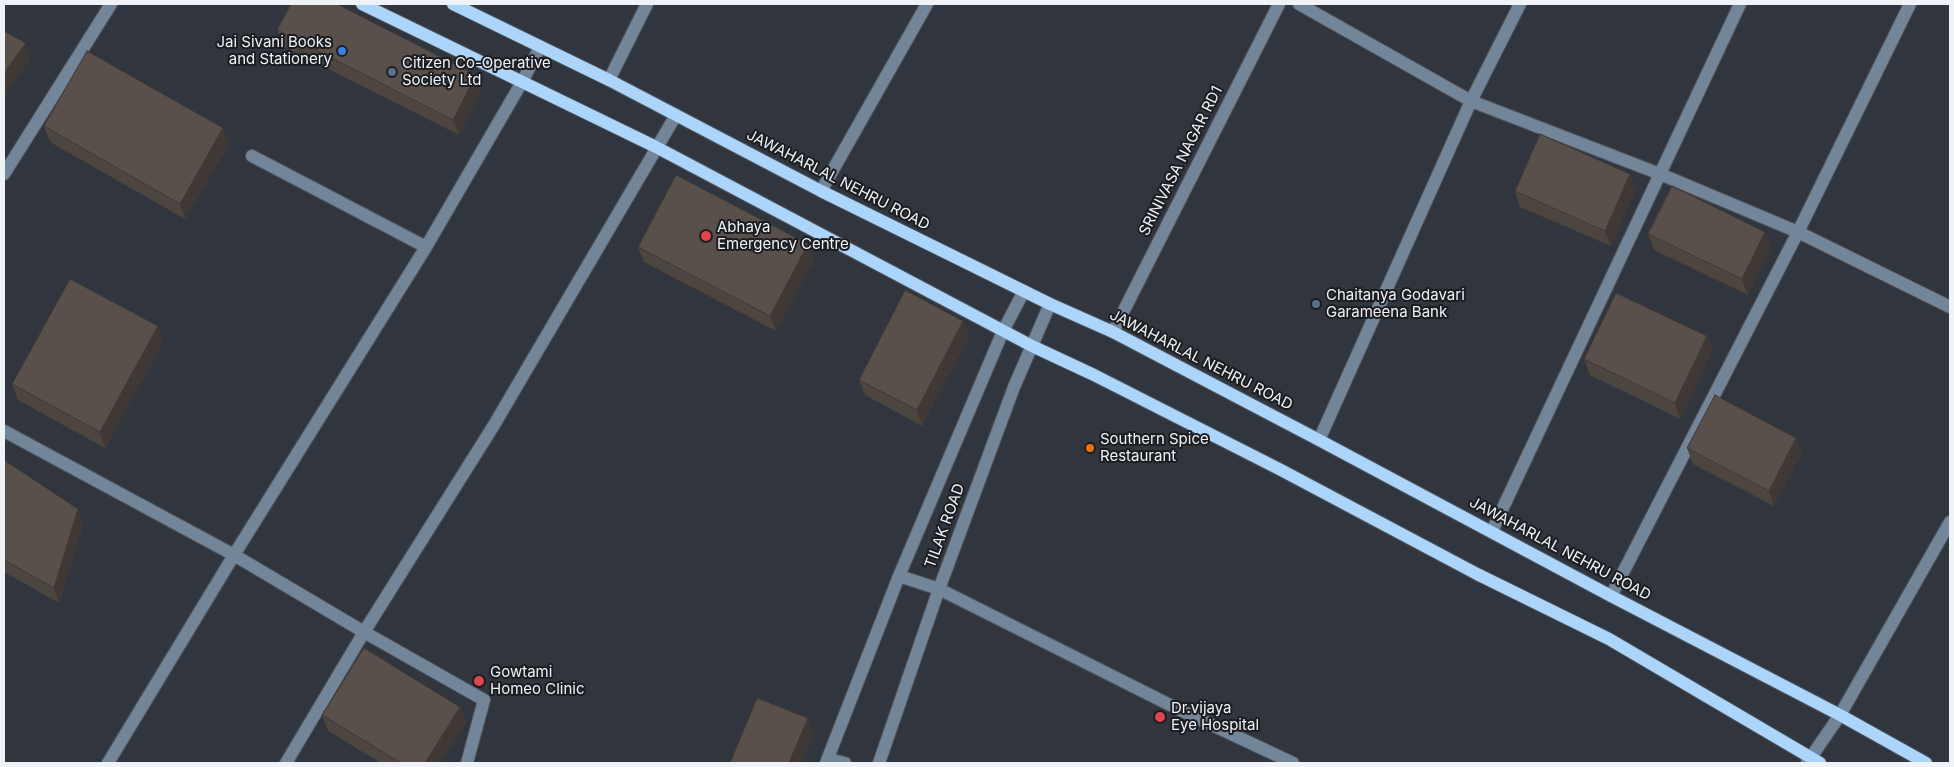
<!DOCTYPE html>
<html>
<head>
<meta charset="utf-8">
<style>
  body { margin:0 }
  #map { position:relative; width:1954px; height:767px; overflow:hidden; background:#31363e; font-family:Inter,sans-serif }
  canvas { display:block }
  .frame { position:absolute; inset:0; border:5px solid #eff2f7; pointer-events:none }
</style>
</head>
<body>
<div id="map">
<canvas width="1954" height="767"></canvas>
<div class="frame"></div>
</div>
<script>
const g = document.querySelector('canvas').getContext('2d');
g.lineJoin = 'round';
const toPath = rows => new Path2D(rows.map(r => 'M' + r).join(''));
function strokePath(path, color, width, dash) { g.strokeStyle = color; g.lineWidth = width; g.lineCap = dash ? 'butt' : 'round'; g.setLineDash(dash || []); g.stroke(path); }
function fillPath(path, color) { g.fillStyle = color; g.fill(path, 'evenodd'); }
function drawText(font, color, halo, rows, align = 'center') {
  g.font = font + ' Inter,sans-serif'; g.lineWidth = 4; g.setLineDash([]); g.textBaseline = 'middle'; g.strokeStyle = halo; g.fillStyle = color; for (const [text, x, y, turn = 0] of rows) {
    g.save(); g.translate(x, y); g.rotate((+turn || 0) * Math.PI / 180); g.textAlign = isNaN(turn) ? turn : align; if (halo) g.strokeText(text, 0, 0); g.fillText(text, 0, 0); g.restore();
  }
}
const minor = toPath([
  [1299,4,1471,101,1660,174,1798,232,1950,307],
  [609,80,647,4],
  [252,156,426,247],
  [4,174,111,4],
  [821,191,927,4],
  [1113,332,1279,4],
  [4,431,234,555,364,632,484,700,467,763],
  [1319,440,1471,101,1520,4],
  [1492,531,1740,4],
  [899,576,939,589,1178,709,1293,763],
  [1611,596,1798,232,1910,4],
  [828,759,845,763],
  [108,763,234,555,426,247,522,82,540,47],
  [286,763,364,632,494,425,676,115],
  [826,763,899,576,1003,331,1024,291],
  [879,763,939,589,1014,387,1050,304],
  [1807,763,1840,715,1950,522]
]);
const major = toPath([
  [362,4,656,147,1032,346,1094,375,1281,470,1477,574,1609,639,1820,763],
  [453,4,609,80,821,191,1050,304,1113,332,1319,440,1611,596,1840,715,1926,763]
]);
const wall = toPath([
  [277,30,481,91,459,135,283,46],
  [44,126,229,144,185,219,50,142],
  [1630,174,1636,189,1611,246,1520,207,1515,191],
  [1648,234,1771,247,1748,295,1654,250],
  [638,247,814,260,776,331,644,262],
  [963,321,969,336,922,426,865,395,859,380],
  [1707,336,1712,352,1680,419,1590,375,1584,359],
  [163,342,105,448,18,400,12,384],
  [1796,438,1802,453,1774,506,1693,464,1687,448],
  [4,460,78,509,83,525,59,603,4,572],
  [460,707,466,723,440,763,381,763,328,731,322,715]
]);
const shadedWall = toPath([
  [26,43,31,59,4,97,4,73],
  [476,75,481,91,459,135,453,120],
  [223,128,229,144,185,219,180,204],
  [1630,174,1636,189,1611,246,1605,231],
  [1765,232,1771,247,1748,295,1742,279],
  [808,244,814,260,776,331,770,316],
  [963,321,969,336,922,426,917,410],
  [158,326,163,342,105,448,100,432],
  [1707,336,1712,352,1680,419,1675,403],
  [1796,438,1802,453,1774,506,1769,491],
  [78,509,83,525,59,603,54,588],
  [460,707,466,723,440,763,425,763],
  [808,718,814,734,801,763,789,763]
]);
const building = toPath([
  [291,4,337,4,476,75,453,120,277,30,291,4],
  [4,31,26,43,4,73,4,31],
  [87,51,223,128,180,204,44,126,87,51],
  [1540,134,1630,174,1605,231,1515,191,1540,134],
  [676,175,808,244,770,316,638,247,676,175],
  [1672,186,1765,232,1742,279,1648,234,1672,186],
  [70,279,158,326,100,432,12,384,70,279],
  [905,290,963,321,917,410,859,380,905,290],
  [1616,293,1707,336,1675,403,1584,359,1616,293],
  [1715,395,1796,438,1769,491,1687,448,1715,395],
  [4,460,78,509,54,588,4,560,4,460],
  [364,648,460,707,425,763,401,763,322,715,364,648],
  [757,698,808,718,789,763,730,763,757,698]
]);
const markers = [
  [342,51,5,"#3f7fe0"],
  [392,72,5,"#5c6f8a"],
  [706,236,6,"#e0444e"],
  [1316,304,5,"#5c6f8a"],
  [1090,448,5,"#e8710a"],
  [479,681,6,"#e0444e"],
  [1160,717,6,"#e0444e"]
];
const poiNames = [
  ["Jai Sivani Books",332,42,"right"],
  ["and Stationery",332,59,"right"],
  ["Citizen Co-Operative",402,63],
  ["Society Ltd",402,80],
  ["Abhaya",717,227],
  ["Emergency Centre",717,244],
  ["Chaitanya Godavari",1326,295],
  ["Garameena Bank",1326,312],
  ["Southern Spice",1100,439],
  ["Restaurant",1100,456],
  ["Gowtami",490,672],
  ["Homeo Clinic",490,689],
  ["Dr.vijaya",1171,708],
  ["Eye Hospital",1171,725]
];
const streetNames = [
  ["SRINIVASA NAGAR RD1",1181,161,-63],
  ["JAWAHARLAL NEHRU ROAD",838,180,27],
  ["JAWAHARLAL NEHRU ROAD",1201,360,27],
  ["TILAK ROAD",945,526,-70],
  ["JAWAHARLAL NEHRU ROAD",1560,549,28]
];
strokePath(minor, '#4f545c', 14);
strokePath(major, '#4f545c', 14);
strokePath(minor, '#728599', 12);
strokePath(major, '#acd5fc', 12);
fillPath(wall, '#4d4540');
fillPath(shadedWall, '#3f3834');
fillPath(building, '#5a504b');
strokePath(building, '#3f3834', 1);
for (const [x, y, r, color] of markers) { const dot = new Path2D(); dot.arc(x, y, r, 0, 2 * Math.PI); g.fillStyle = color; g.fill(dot); strokePath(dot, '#1b1d21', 2); }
drawText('15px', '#eff2f7', '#1b1d21', poiNames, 'left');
drawText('15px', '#eff2f7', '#1b1d21', streetNames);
</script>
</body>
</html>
